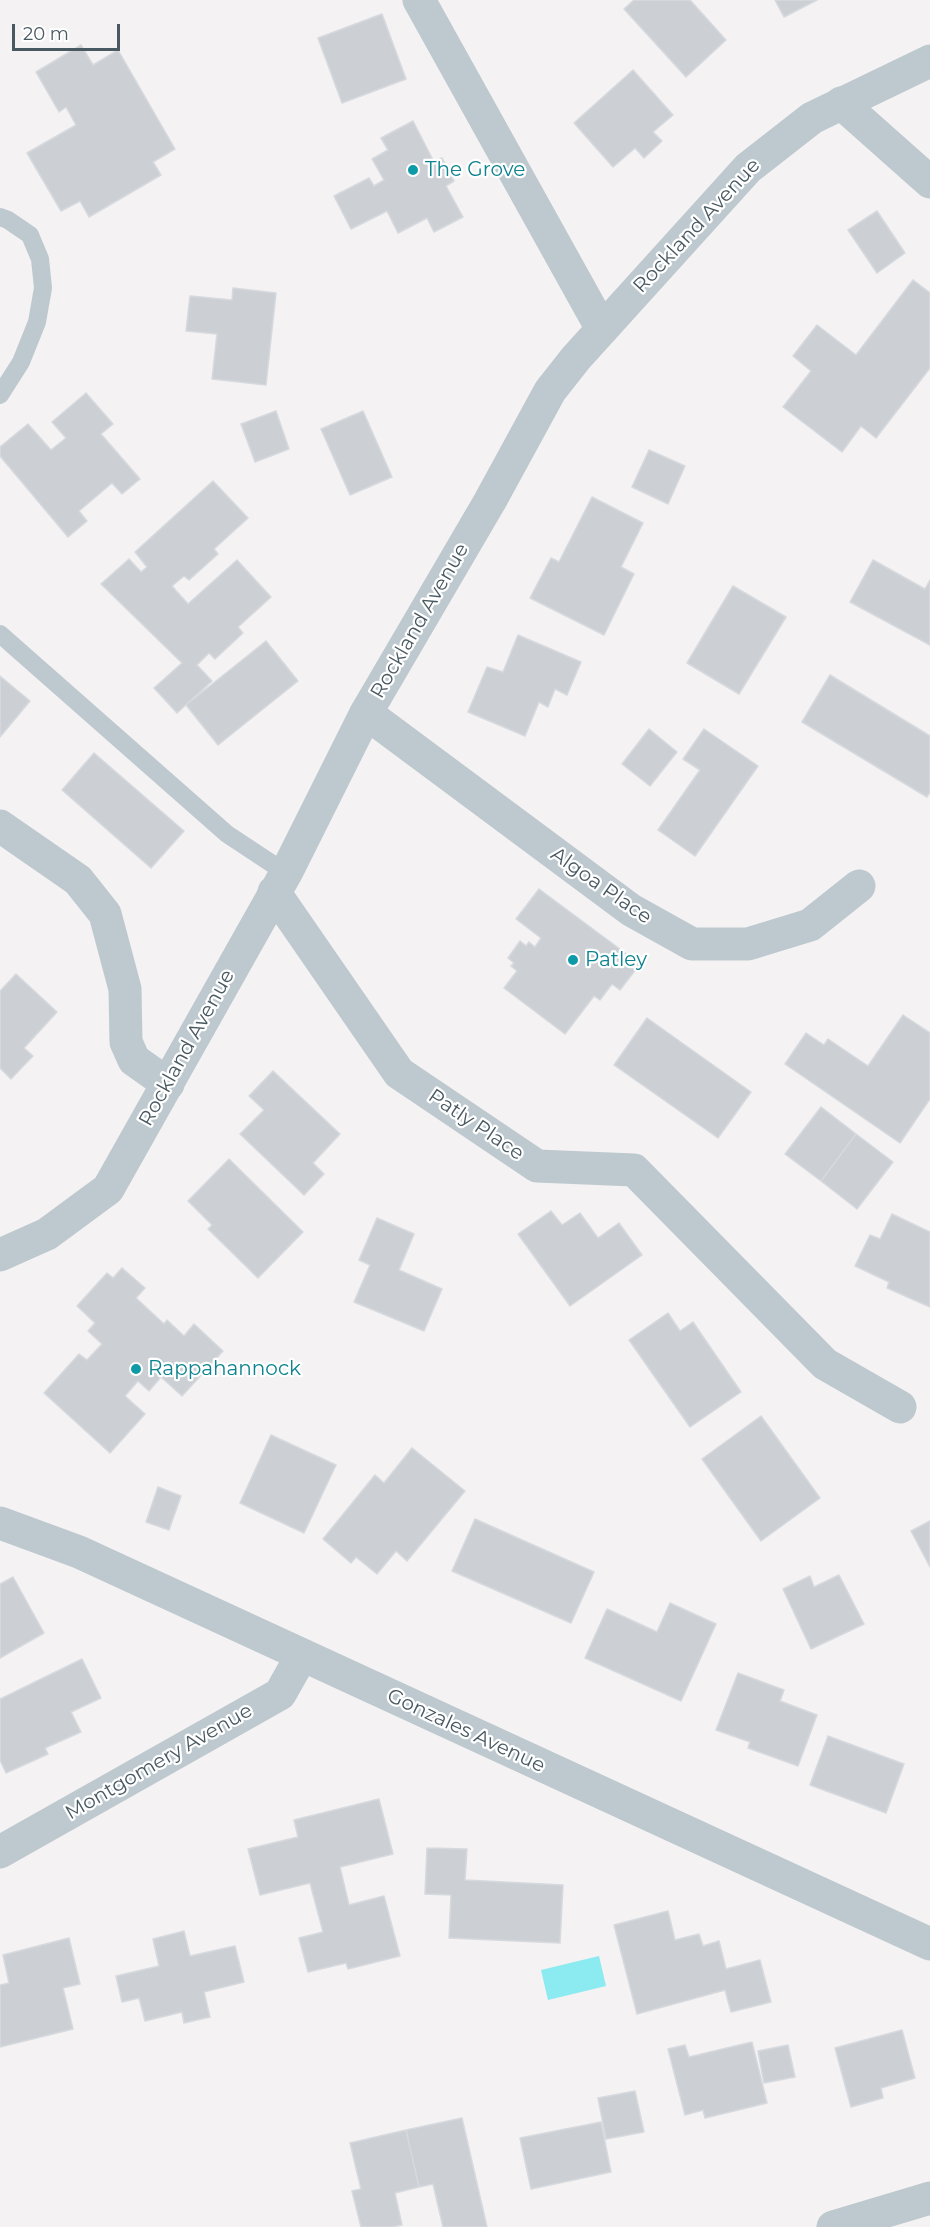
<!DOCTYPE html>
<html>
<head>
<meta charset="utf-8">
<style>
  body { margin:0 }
  #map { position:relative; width:930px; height:2227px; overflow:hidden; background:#f4f2f2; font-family:Montserrat,sans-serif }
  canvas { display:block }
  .scale { position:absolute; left:12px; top:24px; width:108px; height:27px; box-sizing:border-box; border:3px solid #495961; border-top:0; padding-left:8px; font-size:18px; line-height:21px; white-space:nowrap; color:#495961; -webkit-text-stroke:4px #fff; paint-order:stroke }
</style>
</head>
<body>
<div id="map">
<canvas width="930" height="2227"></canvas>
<div class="scale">20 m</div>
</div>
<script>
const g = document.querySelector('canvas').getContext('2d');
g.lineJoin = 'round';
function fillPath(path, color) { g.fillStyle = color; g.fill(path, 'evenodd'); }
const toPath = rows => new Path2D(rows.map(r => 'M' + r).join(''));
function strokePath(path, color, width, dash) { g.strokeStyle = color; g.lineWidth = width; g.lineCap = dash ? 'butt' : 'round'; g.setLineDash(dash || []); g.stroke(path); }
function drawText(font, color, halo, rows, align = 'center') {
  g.font = font + ' Montserrat,sans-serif'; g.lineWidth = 4.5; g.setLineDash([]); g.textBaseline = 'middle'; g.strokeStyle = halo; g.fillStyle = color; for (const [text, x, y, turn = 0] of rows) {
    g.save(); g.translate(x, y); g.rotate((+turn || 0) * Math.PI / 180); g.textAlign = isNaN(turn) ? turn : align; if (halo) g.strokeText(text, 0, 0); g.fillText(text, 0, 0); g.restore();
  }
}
const water = toPath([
  [599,1956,606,1986,548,2000,541,1970]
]);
const building = toPath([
  [634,0,690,0,726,40,686,77,624,9,634,0],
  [775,0,817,0,784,17,775,0],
  [382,14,406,79,342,103,318,38,382,14],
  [81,45,93,65,118,50,175,149,153,162,161,175,89,217,80,201,61,211,27,153,76,125,66,107,59,112,36,72,81,45],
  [633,70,673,115,653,132,662,141,644,158,635,148,613,167,574,123,633,70],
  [413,121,434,162,442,158,454,181,446,186,463,217,434,232,427,218,398,233,387,211,351,229,334,196,369,178,374,186,384,180,372,159,388,150,381,138,413,121],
  [877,211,905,253,877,273,848,230,877,211],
  [913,280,930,293,930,368,876,438,861,426,842,452,783,407,811,371,793,356,817,325,856,355,913,280],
  [233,288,276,293,266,385,212,379,217,334,186,331,190,296,232,300,233,288],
  [86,393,113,424,101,434,140,479,122,494,112,483,79,511,87,521,68,537,0,456,0,447,28,424,51,450,66,438,52,422,86,393],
  [276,411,289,449,255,462,241,424,276,411],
  [363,411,392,477,350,495,321,429,363,411],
  [649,450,685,466,668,504,632,487,649,450],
  [213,481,248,518,214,549,218,554,189,580,184,576,172,586,188,604,237,560,271,597,238,627,243,633,215,659,209,653,197,665,212,681,177,713,154,688,182,663,101,584,129,559,141,572,147,567,135,552,213,481],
  [592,497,643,523,621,567,634,574,604,635,530,598,551,558,559,562,592,497],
  [873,560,925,589,930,580,930,645,850,602,873,560],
  [733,586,786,617,739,694,687,663,733,586],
  [518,635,581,662,567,695,555,689,548,707,539,702,525,736,468,712,487,667,503,672,518,635],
  [266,641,298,681,218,745,186,705,266,641],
  [830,675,930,736,930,792,927,797,802,722,830,675],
  [0,676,30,701,0,737,0,676],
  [649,729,677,752,650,786,622,764,649,729],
  [704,729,758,766,695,856,658,830,700,770,683,759,704,729],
  [94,753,184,831,151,868,62,790,94,753],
  [539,889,640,964,620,990,612,984,600,1000,594,996,565,1034,504,988,517,971,511,966,514,963,508,958,520,941,526,946,529,942,535,947,541,938,516,919,539,889],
  [16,974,57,1012,24,1048,33,1056,11,1079,0,1068,0,991,16,974],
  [903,1015,930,1033,930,1099,900,1143,785,1064,806,1033,824,1045,828,1039,868,1066,903,1015],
  [647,1018,751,1092,718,1138,614,1065,647,1018],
  [273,1071,340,1134,313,1163,324,1174,304,1195,240,1134,264,1110,249,1096,273,1071],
  [821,1107,856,1134,821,1181,785,1154,821,1107],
  [856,1134,893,1162,857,1209,821,1181,856,1134],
  [229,1159,303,1232,258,1278,208,1229,212,1225,188,1201,229,1159],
  [551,1211,562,1225,580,1213,598,1238,619,1223,642,1255,570,1306,518,1234,551,1211],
  [892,1214,930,1232,930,1307,887,1288,889,1282,855,1266,870,1235,880,1239,892,1214],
  [377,1218,414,1234,399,1270,442,1289,424,1331,354,1302,370,1265,359,1260,377,1218],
  [122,1268,145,1288,136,1298,164,1324,167,1320,184,1336,194,1324,223,1351,182,1396,161,1377,149,1391,138,1381,125,1396,145,1414,110,1453,44,1393,79,1354,87,1360,102,1344,88,1331,95,1323,77,1306,107,1273,113,1278,122,1268],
  [668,1313,680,1331,693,1322,741,1392,690,1427,629,1340,668,1313],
  [761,1416,820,1498,761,1541,702,1459,761,1416],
  [271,1435,336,1465,304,1533,240,1503,271,1435],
  [412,1448,465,1491,407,1561,396,1551,377,1574,356,1557,351,1563,323,1539,375,1475,384,1483,412,1448],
  [158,1487,181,1496,169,1530,146,1522,158,1487],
  [475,1519,594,1572,571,1623,452,1571,475,1519],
  [930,1521,930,1567,911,1531,930,1521],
  [839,1575,864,1624,811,1649,783,1589,810,1576,814,1587,839,1575],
  [13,1577,44,1633,0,1658,0,1584,13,1577],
  [670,1603,716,1624,681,1701,585,1658,607,1609,657,1632,670,1603],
  [82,1659,101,1698,71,1712,81,1732,45,1748,48,1754,6,1773,0,1760,0,1699,82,1659],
  [738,1673,784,1690,780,1701,817,1715,798,1766,748,1748,750,1742,716,1730,738,1673],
  [828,1736,904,1764,886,1813,810,1785,828,1736],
  [379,1799,393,1854,340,1867,349,1905,384,1896,400,1956,348,1969,346,1963,308,1972,299,1938,323,1932,310,1883,260,1895,248,1849,298,1837,294,1820,379,1799],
  [427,1848,467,1849,465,1880,563,1885,560,1943,449,1938,451,1895,425,1894,427,1848],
  [668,1911,675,1940,699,1934,703,1946,719,1941,726,1969,760,1960,771,2002,731,2012,725,1990,637,2014,614,1925,668,1911],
  [184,1931,190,1956,235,1946,244,1982,204,1992,210,2017,184,2023,182,2012,145,2021,139,1998,122,2002,116,1976,159,1966,153,1939,184,1931],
  [69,1938,80,1984,63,1988,73,2029,0,2047,0,1985,9,1983,3,1955,69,1938],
  [902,2030,915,2078,881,2088,883,2098,851,2107,835,2048,902,2030],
  [752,2042,767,2103,705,2118,703,2110,685,2115,668,2049,685,2045,689,2057,752,2042],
  [788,2045,795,2077,764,2083,758,2051,788,2045],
  [635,2091,644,2132,606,2139,598,2098,635,2091],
  [462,2118,487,2227,443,2227,433,2184,419,2187,406,2130,462,2118],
  [601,2122,611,2172,531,2189,520,2138,601,2122],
  [406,2130,419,2187,395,2193,402,2225,391,2227,361,2227,352,2191,361,2189,350,2143,406,2130]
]);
const service = toPath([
  [0,217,8,220,30,235,40,259,43,288,37,322,21,362,0,395],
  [0,634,227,834,286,873]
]);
const minor = toPath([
  [419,0,602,329],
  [841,103,930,182],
  [366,713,631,910,692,944,748,944,810,925,859,886],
  [0,826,78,880,105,914,125,989,126,1042,134,1060,168,1084],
  [274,892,399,1073,537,1166,634,1170,825,1364,900,1407],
  [0,1523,79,1552,930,1944],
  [0,1852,280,1694,302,1655],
  [833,2227,930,2198]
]);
const tertiary = toPath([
  [0,1255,47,1234,108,1189,286,873,366,713,490,501,550,391,576,358,748,168,812,118,930,61]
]);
const markers = [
  [413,170,6,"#0f9aa8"],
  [573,960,6,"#0f9aa8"],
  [136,1369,6,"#0f9aa8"]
];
const cultureNames = [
  ["The Grove",425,170],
  ["Patley",585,960],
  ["Rappahannock",148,1369]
];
const streetNames = [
  ["Rockland Avenue",697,226,-47],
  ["Rockland Avenue",420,621,-60],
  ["Algoa Place",601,886,35],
  ["Rockland Avenue",187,1048,-61],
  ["Patly Place",476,1125,34],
  ["Gonzales Avenue",466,1731,25],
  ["Montgomery Avenue",159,1762,-30]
];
fillPath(water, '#8ceaf1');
fillPath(building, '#ccd0d5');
strokePath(building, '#d6d9de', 1.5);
strokePath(service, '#bdc9cf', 18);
strokePath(minor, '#bdc9cf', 33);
strokePath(tertiary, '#bdc9cf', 33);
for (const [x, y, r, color] of markers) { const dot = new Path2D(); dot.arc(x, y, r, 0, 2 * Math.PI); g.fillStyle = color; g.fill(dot); strokePath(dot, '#fff', 2); }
drawText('20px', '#0d838f', '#fff', cultureNames, 'left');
drawText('20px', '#495961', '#fff', streetNames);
</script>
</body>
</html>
